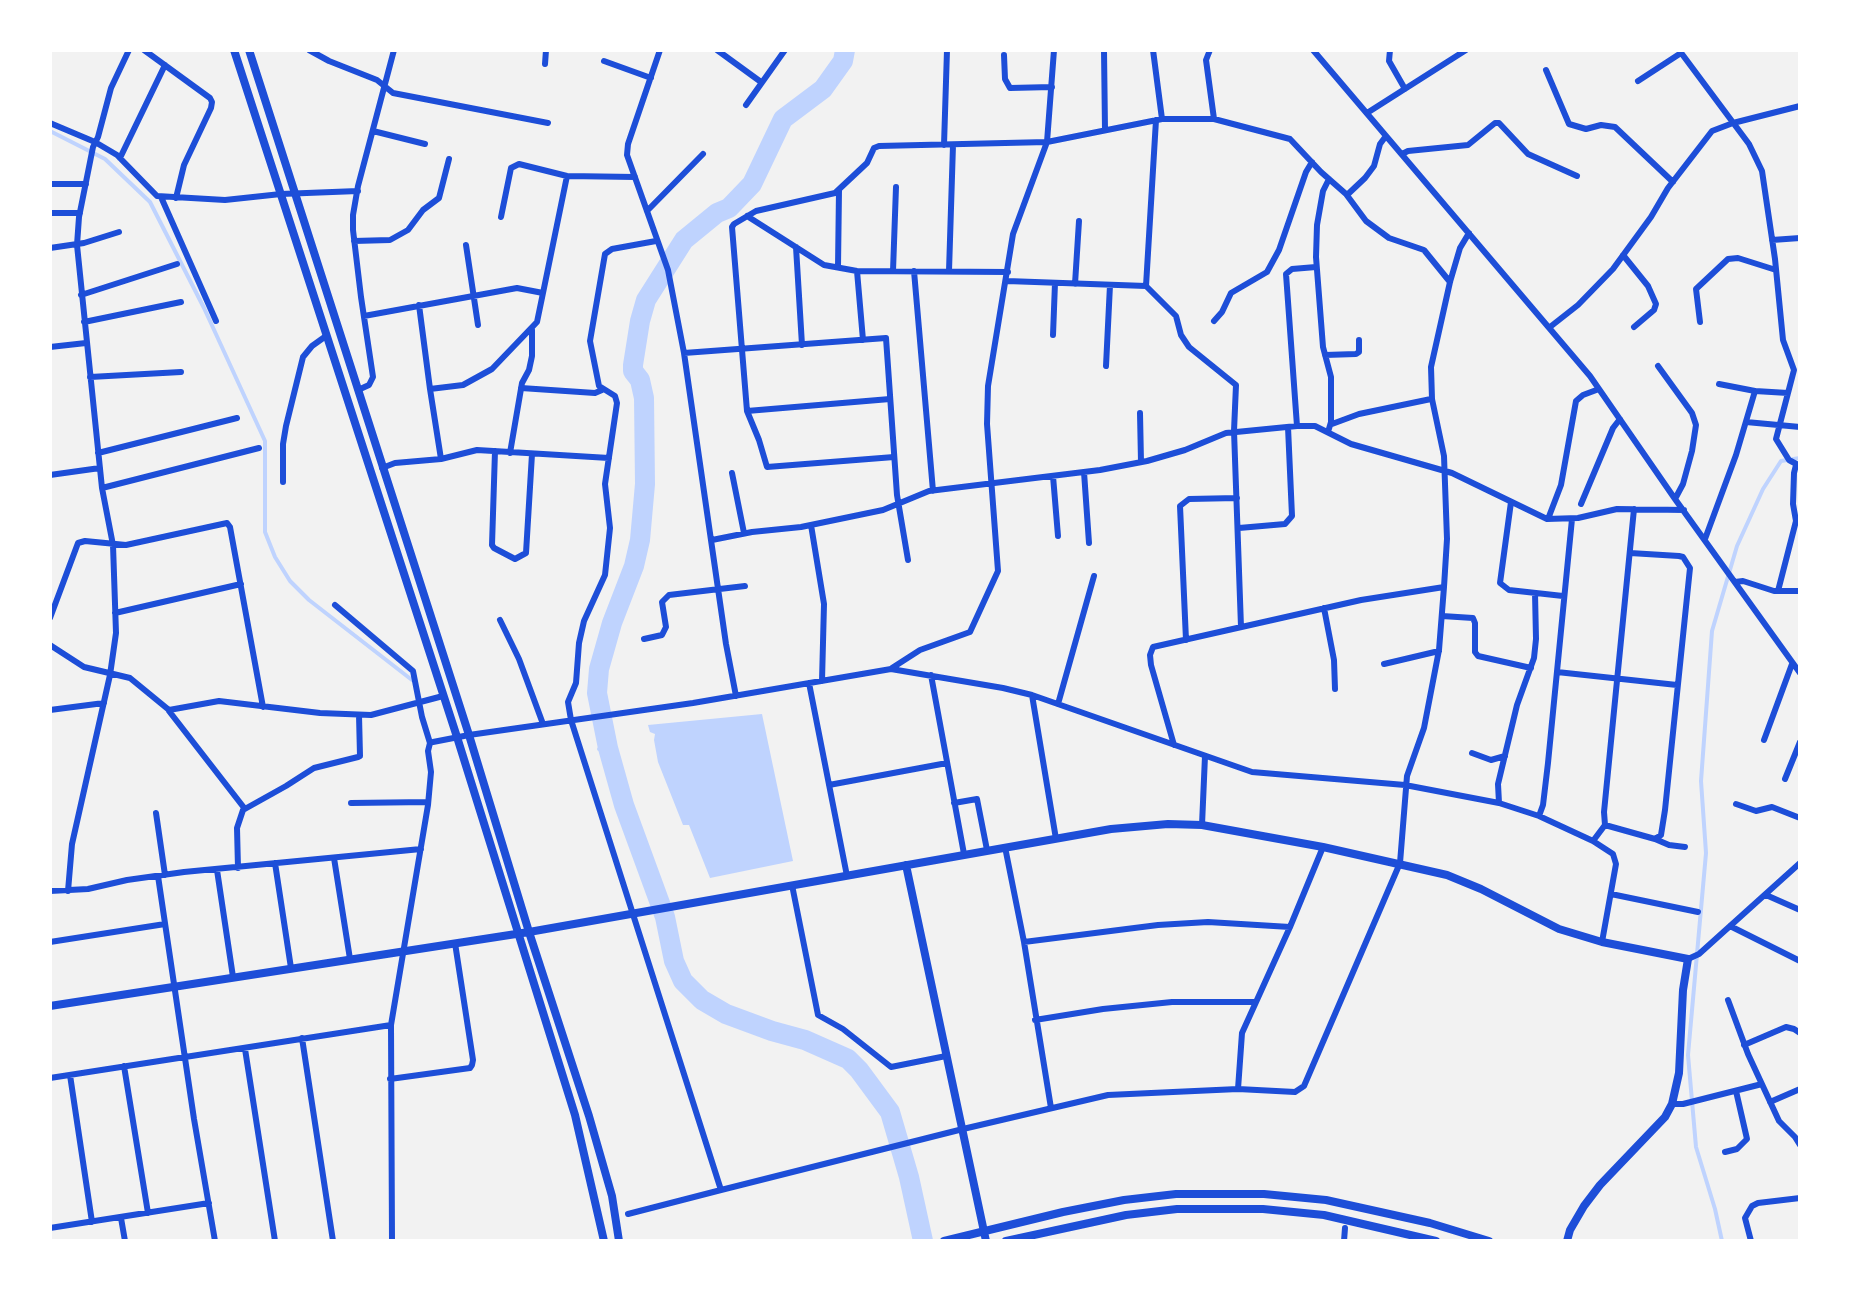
<!DOCTYPE html>
<html>
<head>
<meta charset="utf-8">
<style>
  body { margin:0 }
  #map { position:relative; width:1850px; height:1291px; overflow:hidden; background:#f2f2f2; font-family:Karla,sans-serif }
  canvas { display:block }
  .frame { position:absolute; inset:0; border:52px solid #fff; pointer-events:none }
</style>
</head>
<body>
<div id="map">
<canvas width="1850" height="1291"></canvas>
<div class="frame"></div>
</div>
<script>
const g = document.querySelector('canvas').getContext('2d');
g.lineJoin = 'round';
function fillPath(path, color) { g.fillStyle = color; g.fill(path, 'evenodd'); }
const toPath = rows => new Path2D(rows.map(r => 'M' + r).join(''));
function strokePath(path, color, width, dash) { g.strokeStyle = color; g.lineWidth = width; g.lineCap = dash ? 'butt' : 'round'; g.setLineDash(dash || []); g.stroke(path); }
const water = toPath([
  [762,714,793,861,710,878,689,825,683,825,658,762,654,740,655,734,650,732,648,725]
]);
const stream = toPath([
  [50,131,105,159,150,202,204,308,265,441,265,532,275,557,290,581,309,600,412,680],
  [599,749,608,748],
  [1722,1241,1715,1209,1696,1147,1688,1055,1706,853,1701,781,1712,631,1737,546,1763,489,1781,461,1800,458]
]);
const river = toPath([
  [845,50,843,61,823,89,783,119,752,184,729,208,717,213,684,240,646,300,640,321,633,365,633,371,640,380,644,398,645,484,640,540,634,566,612,623,599,669,597,693,608,748,624,805,665,917,674,961,683,981,702,1000,726,1014,772,1031,805,1040,848,1059,859,1070,890,1112,909,1177,923,1241]
]);
const minor = toPath([
  [144,50,210,98,212,102,211,108,184,165,176,198],
  [309,50,329,61,377,80,393,93,548,123],
  [660,50,628,144,627,155,668,270,684,353,726,644,736,696],
  [717,50,761,82],
  [1104,50,1105,130],
  [1153,50,1162,119],
  [1313,50,1590,376,1675,499,1800,673],
  [1390,50,1389,61,1405,89],
  [1679,50,1749,144,1762,171,1775,259,1783,340,1794,370,1776,439,1789,460,1800,466],
  [1004,55,1005,79,1010,88,1052,87],
  [604,61,651,78],
  [545,64,546,50],
  [1546,70,1569,124,1586,129,1601,125,1615,127,1673,182],
  [1638,81,1681,53],
  [746,105,785,50],
  [1367,113,1466,50],
  [1214,119,1290,139,1321,172,1346,194,1366,221,1389,238,1424,250,1450,282],
  [1156,120,1146,286,1176,316,1181,335,1189,347,1236,385,1234,431,1241,627],
  [50,123,95,142,117,155,157,196,225,200,281,194,358,191],
  [373,131,425,144],
  [944,145,947,50],
  [1402,154,1408,151,1468,145,1495,123,1499,123,1528,154,1577,176],
  [120,158,165,65],
  [50,184,86,184],
  [1347,195,1365,178,1374,166,1380,144,1386,136],
  [161,197,216,321],
  [647,211,703,154],
  [50,213,80,213],
  [747,216,824,265,857,271,1008,272],
  [501,217,511,168,519,164,567,176,635,177],
  [1772,240,1800,238],
  [354,241,390,240,408,230,423,210,439,198,449,159],
  [656,241,612,249,605,254,590,341,599,386,615,396,617,403,605,484,610,528,605,575,584,621,579,643,576,683,568,702,571,720,721,1190,963,1129,1108,1095,1238,1089,1295,1092,1304,1086,1400,863,1407,776,1424,728,1439,650,1444,587,1447,539,1444,456,1432,399,1431,367,1450,282,1460,248,1469,233],
  [466,245,478,325],
  [796,247,802,345],
  [50,248,84,243,119,232],
  [1623,255,1648,286,1656,304,1654,310,1634,327],
  [838,267,839,190],
  [857,271,863,340],
  [893,271,896,187],
  [914,271,933,491],
  [949,271,953,145],
  [1007,281,1146,286],
  [1075,284,1079,221],
  [81,295,177,264],
  [419,305,430,389],
  [364,316,517,288,543,293,567,176],
  [1214,321,1222,312,1231,293,1267,272,1279,250,1306,172,1312,162],
  [84,322,181,302],
  [1700,322,1696,289,1728,259,1738,258,1776,270],
  [1550,327,1578,305,1613,269,1651,217,1668,188,1712,131,1733,123,1800,106],
  [1053,335,1055,283],
  [50,347,86,343],
  [684,353,886,338,897,495,908,560],
  [1325,355,1356,354,1359,352,1359,340],
  [1106,366,1110,285],
  [1658,366,1692,413,1696,425,1692,451,1683,484,1675,499],
  [90,377,181,372],
  [1719,384,1755,391,1788,393],
  [521,388,595,393,602,390],
  [358,390,369,385,373,377,361,297,353,230,353,215,358,186,394,50],
  [747,411,890,399],
  [1140,413,1141,462],
  [1746,422,1800,427],
  [1332,424,1359,414,1431,399],
  [1297,426,1286,274,1292,269,1316,267],
  [1328,432,1331,422,1331,377,1323,347,1316,257,1317,225,1323,191,1329,179],
  [495,451,492,545,494,548,515,559,526,553,532,454],
  [98,453,237,418],
  [510,453,522,383,529,370,532,356,532,330],
  [894,457,767,467,759,440,747,411,732,227,734,224,756,211,835,193,867,163,874,148,879,146,1047,142,1162,119,1214,119,1206,60,1210,50],
  [441,459,430,389,463,385,492,369,537,322,543,293],
  [382,468,395,463,441,459,477,450,609,458],
  [1084,472,1089,543],
  [732,473,744,533],
  [50,475,100,468],
  [1053,476,1058,536],
  [283,482,283,444,286,426,303,357,312,346,326,336],
  [102,488,259,448],
  [1511,502,1500,583,1509,590,1563,596],
  [1581,504,1613,428,1620,419],
  [1548,519,1561,485,1576,401,1583,395,1599,389],
  [811,525,824,604,822,681],
  [1239,528,1285,524,1292,516,1288,427],
  [1705,539,1736,455,1755,391],
  [712,540,752,532,801,527,883,510,929,491,1100,470,1147,461,1185,450,1226,433,1297,426,1315,426,1351,444,1452,473,1547,519,1578,518,1617,509,1684,510],
  [1735,582,1743,581,1774,591,1800,591],
  [1778,591,1796,521,1793,504,1794,473,1796,465],
  [335,605,413,671,422,717,430,743],
  [1324,608,1334,660,1335,689],
  [115,613,241,584],
  [1442,616,1473,618,1475,623,1475,652,1478,656,1531,668],
  [50,618,78,543,85,541,126,545,227,523,230,527,263,707],
  [500,620,519,659,543,724],
  [644,639,662,635,666,627,662,602,669,595,745,586],
  [1186,640,1180,506,1189,499,1237,498],
  [50,645,84,667,130,678,169,710,219,701,320,713,371,715,443,696],
  [1384,664,1439,651],
  [892,668,920,650,970,632,998,571,987,424,988,386,1013,234,1047,142,1054,50],
  [1557,672,1677,685],
  [931,675,964,854],
  [809,683,847,876],
  [1032,695,1056,839],
  [1058,704,1094,576],
  [50,710,104,703],
  [169,711,245,809],
  [1764,740,1792,664],
  [1174,745,1151,665,1150,655,1153,647,1361,600,1444,587],
  [1472,753,1491,760,1505,756],
  [1785,779,1800,742],
  [829,785,947,763],
  [351,803,428,802],
  [954,803,977,799,987,850],
  [1499,803,1498,784,1517,705,1534,658,1536,639,1535,593],
  [1736,804,1756,811,1772,807,1800,818],
  [156,813,165,875],
  [1539,816,1543,805,1548,763,1572,519],
  [1202,825,1205,756],
  [1605,825,1604,812,1634,509],
  [1655,839,1669,845,1685,847],
  [1593,841,1605,825,1655,839,1661,835,1665,810,1690,568,1683,557,1679,556,1630,553],
  [1005,847,1024,942,1051,1108],
  [334,858,350,959],
  [275,863,291,968],
  [238,868,237,828,243,810,286,786,314,768,358,757,360,756,359,715],
  [217,870,233,977],
  [158,876,194,1119,215,1241],
  [792,885,818,1015,843,1029,891,1067,946,1056],
  [50,891,88,889,127,880,184,872,421,849],
  [68,891,72,844,110,675,116,633,113,545,102,488,77,245,79,217,93,147,98,137,111,88,129,50],
  [1611,894,1698,912],
  [1766,895,1800,910],
  [1730,926,1800,961],
  [50,942,165,924],
  [1024,942,1158,925,1208,922,1290,927],
  [1688,959,1699,954,1800,863],
  [1728,1000,1748,1054,1779,1121,1795,1137,1800,1145],
  [1035,1020,1103,1009,1172,1002,1256,1002],
  [302,1038,333,1241],
  [1744,1045,1786,1027,1794,1029,1800,1033],
  [245,1049,275,1241],
  [124,1066,148,1213],
  [70,1075,92,1222],
  [50,1078,391,1025],
  [390,1079,470,1068,472,1065,473,1060,455,943],
  [1238,1089,1242,1033,1290,927,1323,847],
  [1770,1102,1800,1089],
  [1672,1104,1683,1104,1762,1084],
  [1725,1152,1737,1149,1747,1139,1736,1091],
  [628,1214,721,1190],
  [121,1218,125,1241],
  [50,1228,209,1203],
  [392,1241,391,1025,428,805,431,772,428,751,430,743,433,742,469,735,693,703,891,669,1003,688,1032,695,1252,772,1405,785,1499,803,1539,816,1593,841,1613,854,1616,864,1602,942],
  [1344,1241,1345,1228],
  [1751,1241,1745,1218,1752,1206,1758,1203,1800,1198]
]);
const tertiary = toPath([
  [234,50,457,737,575,1115,604,1241],
  [249,50,469,735,529,932,589,1116,612,1196,619,1241],
  [906,865,986,1241],
  [50,1006,529,932,1111,829,1168,824,1202,825,1323,847,1447,875,1481,889,1559,929,1602,942,1688,959,1683,990,1679,1073,1672,1104,1665,1117,1600,1185,1584,1206,1570,1230,1567,1241],
  [944,1241,1063,1212,1124,1200,1176,1194,1264,1194,1326,1200,1430,1223,1489,1241],
  [1006,1241,1126,1215,1177,1209,1263,1209,1324,1215,1436,1241]
]);
fillPath(water, '#bfd3fe');
strokePath(stream, '#bfd3fe', 4);
strokePath(river, '#bfd3fe', 20);
strokePath(minor, '#1d4ed8', 6);
strokePath(tertiary, '#1d4ed8', 8);
</script>
</body>
</html>
